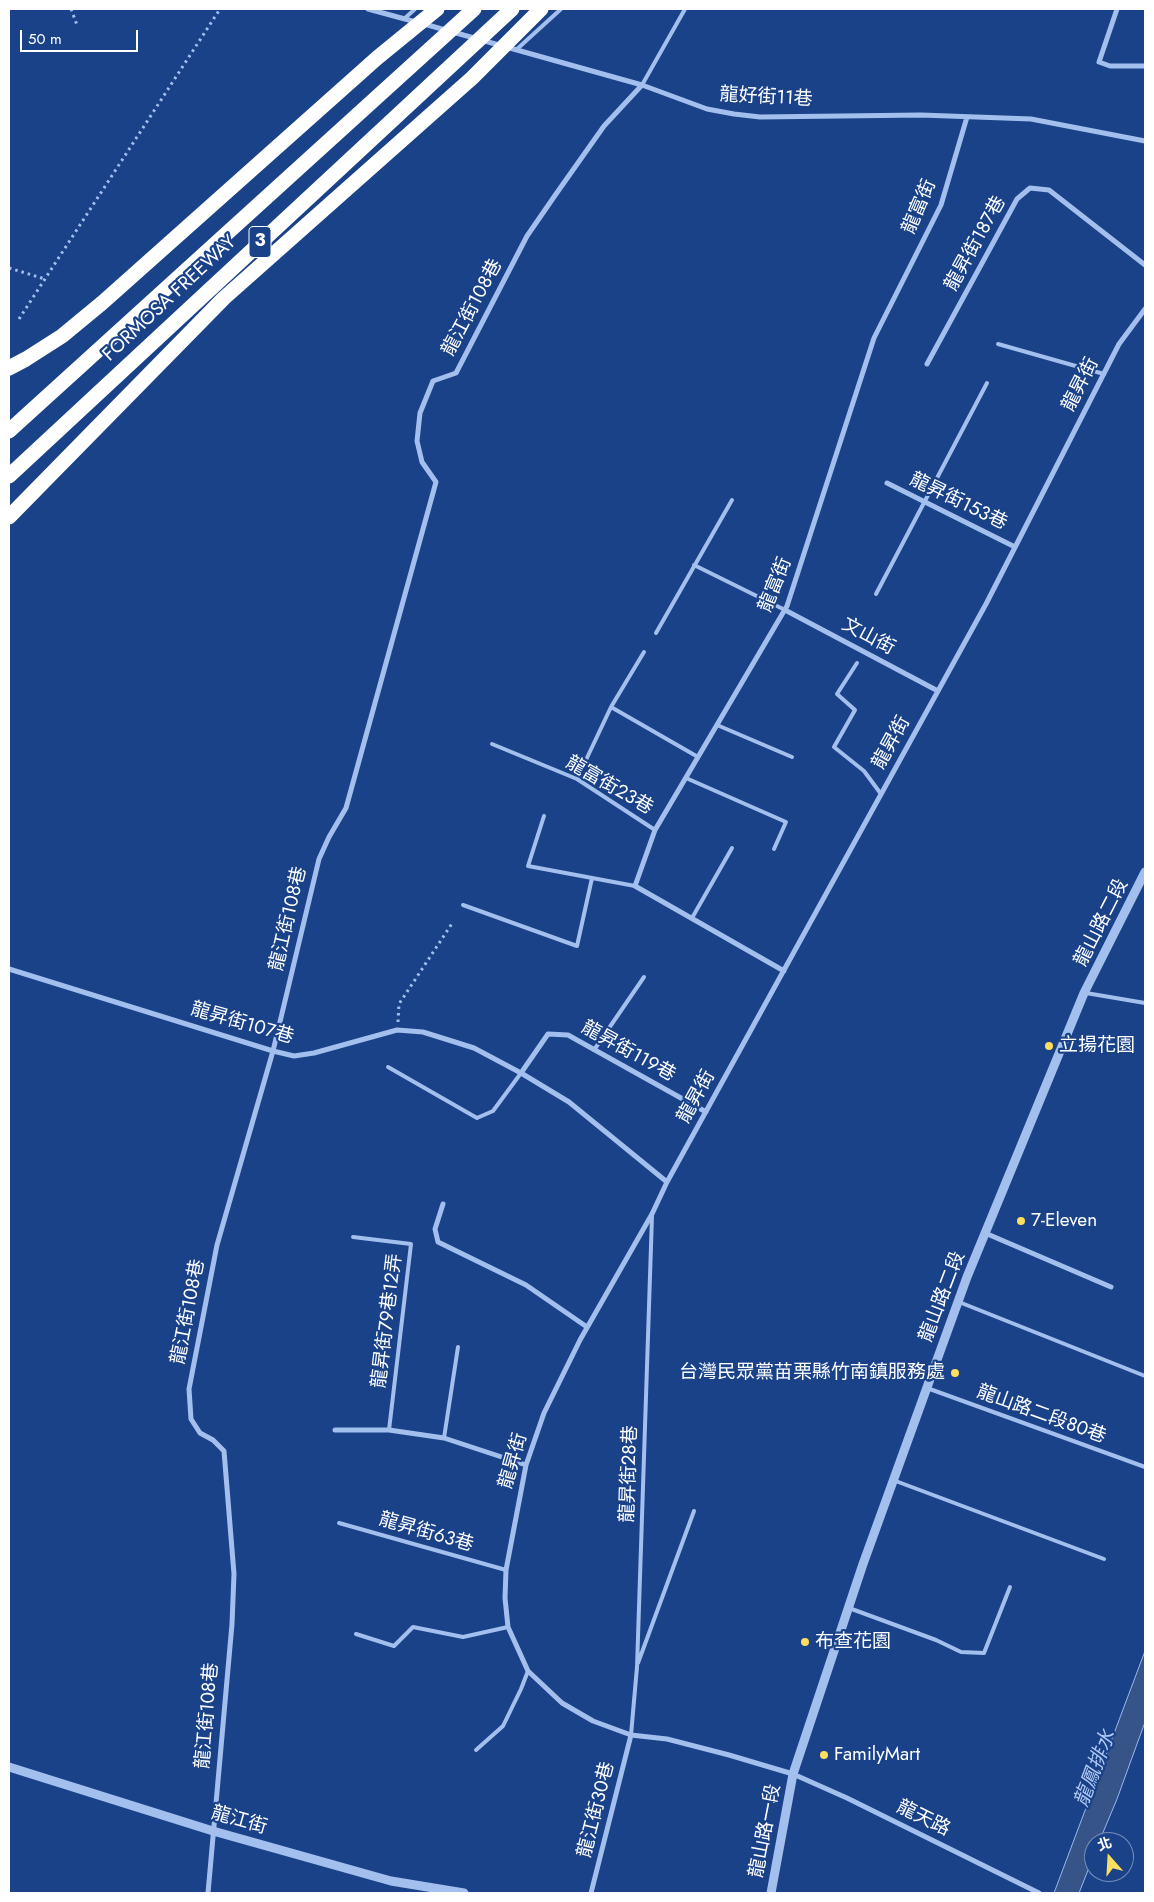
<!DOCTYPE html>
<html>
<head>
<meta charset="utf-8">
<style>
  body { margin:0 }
  #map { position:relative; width:1154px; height:1902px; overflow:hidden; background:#1a4289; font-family:Jost,"Noto Sans TC",sans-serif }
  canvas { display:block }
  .frame { position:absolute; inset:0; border:10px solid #fff; pointer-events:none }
  .north { position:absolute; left:1084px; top:1832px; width:50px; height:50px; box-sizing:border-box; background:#1a4289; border:1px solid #768eb8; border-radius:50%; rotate:341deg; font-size:14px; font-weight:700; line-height:20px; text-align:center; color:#fff }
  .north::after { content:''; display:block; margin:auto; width:18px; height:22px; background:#ffdd5f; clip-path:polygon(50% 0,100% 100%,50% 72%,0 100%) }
  .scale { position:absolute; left:20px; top:30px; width:118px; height:22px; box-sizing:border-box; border:2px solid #fff; border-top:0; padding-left:6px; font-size:15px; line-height:18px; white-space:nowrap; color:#fff; -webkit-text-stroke:4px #1a4289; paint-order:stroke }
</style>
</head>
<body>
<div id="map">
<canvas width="1154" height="1902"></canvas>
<div class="frame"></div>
<div class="north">北</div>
<div class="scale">50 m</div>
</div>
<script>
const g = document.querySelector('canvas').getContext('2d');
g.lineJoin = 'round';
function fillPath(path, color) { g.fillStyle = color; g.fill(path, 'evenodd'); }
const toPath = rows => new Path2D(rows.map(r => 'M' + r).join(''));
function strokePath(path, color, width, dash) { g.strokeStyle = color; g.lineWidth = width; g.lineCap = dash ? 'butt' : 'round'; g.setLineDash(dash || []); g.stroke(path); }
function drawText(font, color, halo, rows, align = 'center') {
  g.font = font + ' Jost,"Noto Sans TC",sans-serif'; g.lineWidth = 4.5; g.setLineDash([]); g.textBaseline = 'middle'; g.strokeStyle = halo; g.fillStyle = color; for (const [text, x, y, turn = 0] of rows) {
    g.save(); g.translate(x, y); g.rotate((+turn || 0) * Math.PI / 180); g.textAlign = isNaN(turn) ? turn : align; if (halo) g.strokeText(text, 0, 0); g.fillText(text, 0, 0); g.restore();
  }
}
const water = toPath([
  [1145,1651,1145,1722,1117,1799,1099,1842,1094,1842,1094,1855,1079,1893,1054,1893,1145,1651]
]);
const path = toPath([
  [71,9,77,25],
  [9,268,45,279],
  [19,319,220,9],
  [398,1022,399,1004,453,922]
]);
const service = toPath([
  [404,19,415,9],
  [516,50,561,9],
  [642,85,685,9],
  [998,344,1104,374],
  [694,565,785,610],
  [876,594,987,383],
  [656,633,732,500],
  [644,652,611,707,698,757],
  [857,663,837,694,855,710,834,747,864,771,881,794],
  [717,725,792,757],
  [492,744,577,779,655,830],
  [686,778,786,822,774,849],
  [577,779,611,707],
  [544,816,528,866,635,886],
  [463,905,577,946,592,878],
  [692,918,732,848],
  [1086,993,1145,1003],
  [594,1050,644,977],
  [388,1067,477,1118,493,1111,521,1073],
  [353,1237,411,1244,389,1430],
  [959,1302,1145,1376],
  [927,1388,1145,1467],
  [444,1438,458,1347],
  [893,1480,1104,1559],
  [339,1523,506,1570],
  [849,1608,936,1640,961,1652,984,1653,1010,1587],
  [356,1634,394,1646,413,1627,463,1637,508,1627],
  [638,1663,694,1511],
  [631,1735,637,1667,652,1216],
  [476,1750,503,1726,521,1689,528,1671]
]);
const minor = toPath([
  [368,9,416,22],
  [1117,9,1099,62,1110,66,1145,66],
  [424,24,642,85,707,109,734,114,760,117,921,115,1031,119,1145,141],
  [927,364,1017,199,1030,188,1049,190,1145,265],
  [887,483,1015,547],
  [785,610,938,691],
  [9,969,273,1051,294,1056,314,1053,397,1030,423,1032,474,1048,521,1073,569,1102,667,1182],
  [784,971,635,886,655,830,787,606,874,338,941,205,967,117],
  [521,1073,548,1034,568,1035,706,1112],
  [443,1204,435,1229,438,1242,526,1285,587,1327],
  [985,1233,1111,1287],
  [335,1430,389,1430,444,1438,526,1465],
  [208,1893,232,1624,234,1574,224,1451,213,1440,200,1433,191,1419,189,1389,217,1245,273,1051,319,859,329,837,346,808,436,482,422,462,417,441,420,413,433,381,456,373,527,236,556,194,604,126,642,85],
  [591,1893,631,1735],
  [1039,1893,847,1798,793,1774,729,1755,667,1739,631,1735,593,1721,562,1703,528,1671,508,1627,505,1598,506,1570,526,1465,544,1413,580,1340,652,1214,667,1182,986,604,1119,344,1145,309]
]);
const tertiary = toPath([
  [9,1767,213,1831,391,1881,464,1893],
  [771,1893,793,1774,863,1564,967,1277,1084,993,1145,872]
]);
const motorwayBridge = toPath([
  [9,368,26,359,62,336,102,303,377,58,437,9],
  [9,431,474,9],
  [9,476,512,9],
  [9,517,224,298,472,78,541,9]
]);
const markers = [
  [1049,1046,5,"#ffdd5f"],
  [1021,1221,5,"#ffdd5f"],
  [955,1373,5,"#ffdd5f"],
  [805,1642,5,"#ffdd5f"],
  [824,1755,5,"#ffdd5f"]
];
const shields = [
  [260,242,22]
];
const shieldNames = [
  ["3",260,242]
];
const streetNames = [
  ["龍好街11巷",766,98,3],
  ["龍富街",920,207,-67],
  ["龍昇街187巷",976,244,-61],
  ["FORMOSA FREEWAY",170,299,-43],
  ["龍江街108巷",473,308,-62],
  ["龍昇街",1081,385,-63],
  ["龍昇街153巷",958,502,26],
  ["龍富街",776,585,-68],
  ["文山街",868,637,28],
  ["龍昇街",892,743,-61],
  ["龍富街23巷",609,786,30],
  ["龍江街108巷",289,919,-77],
  ["龍山路二段",1102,923,-63],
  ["龍昇街107巷",242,1024,16],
  ["龍昇街119巷",628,1052,29],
  ["龍昇街",697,1097,-61],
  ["龍山路二段",943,1297,-69],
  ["龍江街108巷",189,1312,-79],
  ["龍昇街79巷12弄",388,1321,-83],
  ["龍山路二段80巷",1041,1415,20],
  ["龍昇街",514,1461,-74],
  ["龍昇街28巷",630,1474,-88],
  ["龍昇街63巷",426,1533,16],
  ["龍江街108巷",208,1716,-85],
  ["龍江街30巷",597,1810,-76],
  ["龍天路",923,1819,26],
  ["龍江街",239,1821,16],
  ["龍山路一段",766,1831,-79]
];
const poiNames = [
  ["立揚花園",1059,1046],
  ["7-Eleven",1031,1221],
  ["台灣民眾黨苗栗縣竹南鎮服務處",945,1373,"right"],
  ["布查花園",815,1642],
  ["FamilyMart",834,1755]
];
const waterNames = [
  ["龍鳳排水",1096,1769,-69]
];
fillPath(water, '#375489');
strokePath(water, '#96b9ef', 1);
strokePath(path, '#a3bfed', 3, [2.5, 4]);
strokePath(service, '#a3bfed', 4);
strokePath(minor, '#a3bfed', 5);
strokePath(tertiary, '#a3bfed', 9);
strokePath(motorwayBridge, '#fff', 15);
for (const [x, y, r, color] of markers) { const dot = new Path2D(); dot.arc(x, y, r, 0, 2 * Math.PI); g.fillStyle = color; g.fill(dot); strokePath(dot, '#1a4289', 2); }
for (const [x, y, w] of shields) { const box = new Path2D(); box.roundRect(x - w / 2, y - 15.5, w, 31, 4); g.fillStyle = '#1a4289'; g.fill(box); strokePath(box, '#fff', 1); }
drawText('bold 18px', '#fff', null, shieldNames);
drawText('19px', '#fff', '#1a4289', streetNames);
drawText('19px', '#fff', '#1a4289', poiNames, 'left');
drawText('italic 20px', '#afc9f4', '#1a4289', waterNames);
</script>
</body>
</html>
